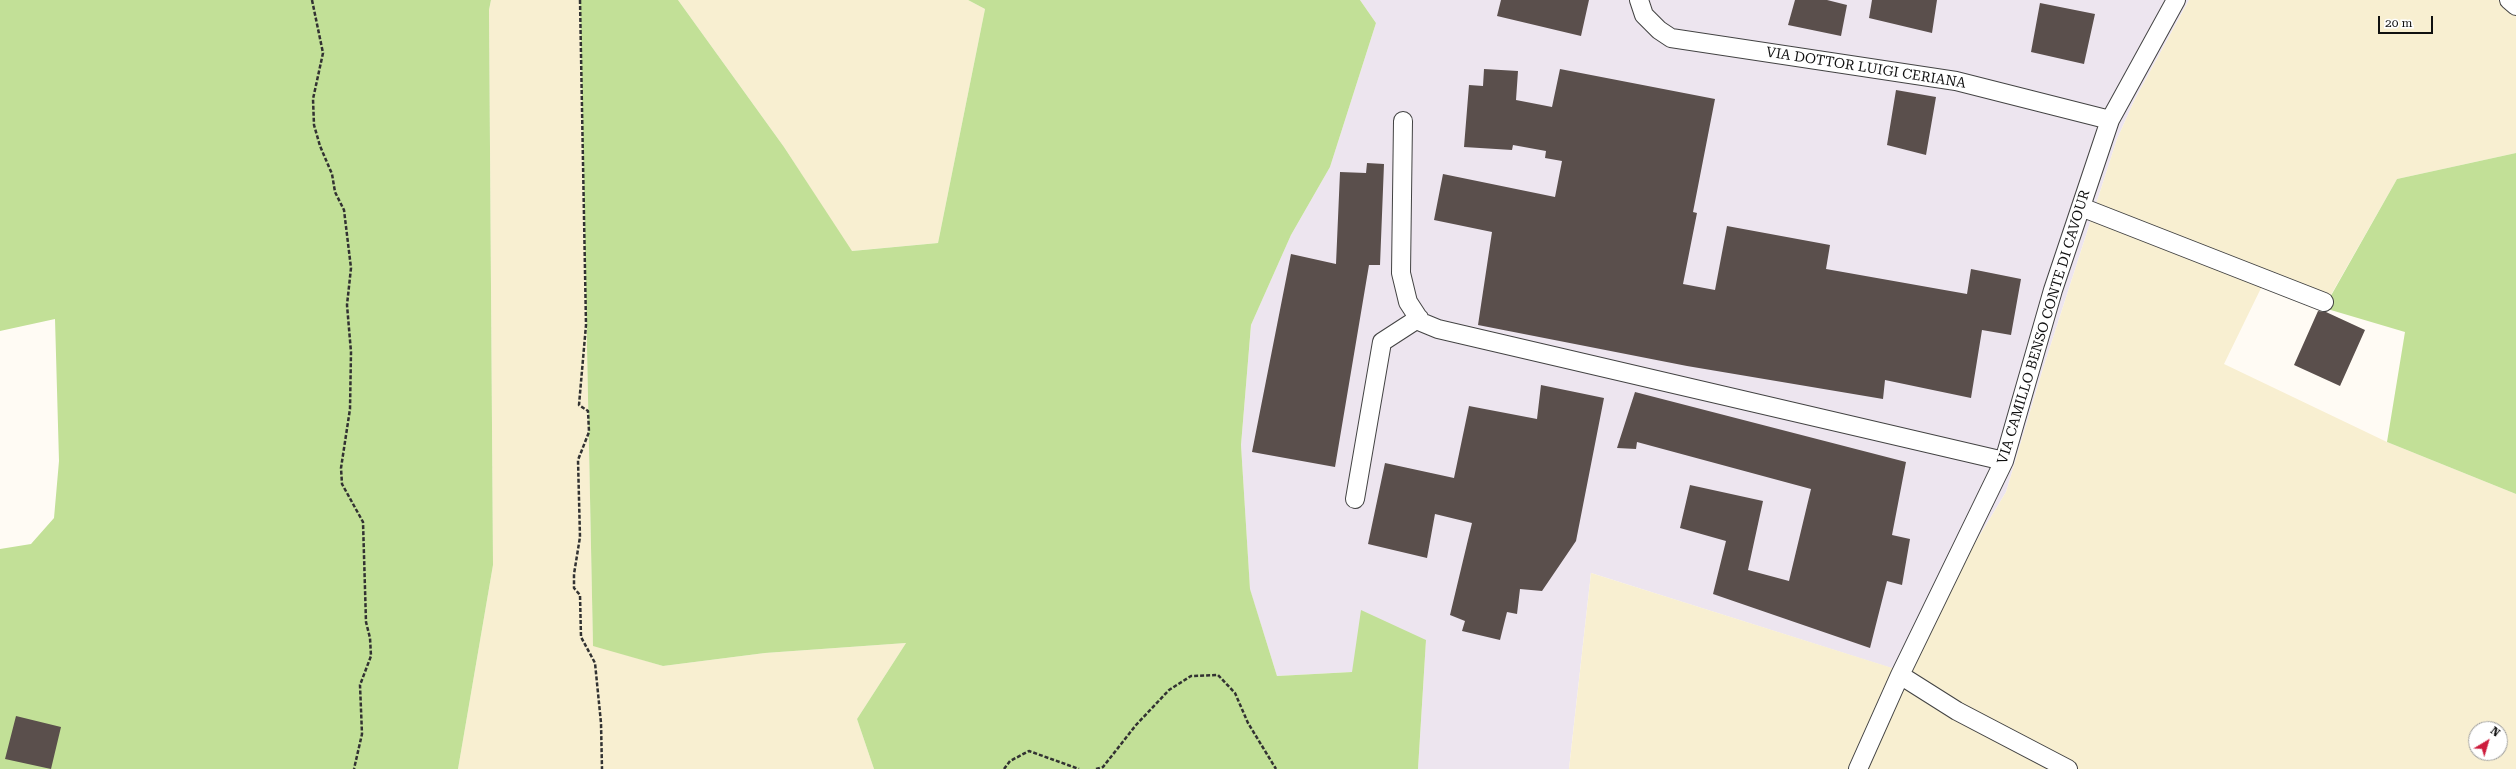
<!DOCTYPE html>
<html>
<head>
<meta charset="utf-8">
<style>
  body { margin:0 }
  #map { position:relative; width:2516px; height:769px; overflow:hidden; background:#fffbf4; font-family:"Roboto Serif",serif }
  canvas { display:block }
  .north { position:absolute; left:2468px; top:721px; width:40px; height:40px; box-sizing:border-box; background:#fff; border:1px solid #9f9f9f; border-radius:50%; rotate:38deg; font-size:11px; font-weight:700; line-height:16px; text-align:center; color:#101010 }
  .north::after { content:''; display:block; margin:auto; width:14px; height:18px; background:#cd1c3d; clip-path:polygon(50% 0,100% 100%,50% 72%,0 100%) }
  .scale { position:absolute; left:2378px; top:16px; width:55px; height:18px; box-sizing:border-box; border:2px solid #101010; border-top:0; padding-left:5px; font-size:12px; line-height:14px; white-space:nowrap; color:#101010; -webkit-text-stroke:3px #fff; paint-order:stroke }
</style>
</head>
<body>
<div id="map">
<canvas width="2516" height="769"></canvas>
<div class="north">N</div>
<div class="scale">20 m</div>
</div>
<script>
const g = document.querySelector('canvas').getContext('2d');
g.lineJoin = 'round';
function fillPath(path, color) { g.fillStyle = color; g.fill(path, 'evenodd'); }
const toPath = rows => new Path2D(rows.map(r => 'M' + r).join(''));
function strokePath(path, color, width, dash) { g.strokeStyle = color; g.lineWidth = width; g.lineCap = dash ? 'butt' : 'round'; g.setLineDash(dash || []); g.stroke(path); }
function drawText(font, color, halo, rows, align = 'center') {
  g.font = font + ' "Roboto Serif",serif'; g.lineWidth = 4; g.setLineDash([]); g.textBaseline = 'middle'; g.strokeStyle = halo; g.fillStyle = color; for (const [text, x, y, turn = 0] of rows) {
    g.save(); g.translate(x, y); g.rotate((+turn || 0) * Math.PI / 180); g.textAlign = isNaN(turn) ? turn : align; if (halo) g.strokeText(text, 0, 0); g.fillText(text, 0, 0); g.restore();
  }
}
const industrial = toPath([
  [1360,0,2189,0,2135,99,2117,139,2042,372,2006,492,1944,594,1907,673,1591,573,1569,769,1418,769,1426,640,1352,672,1277,676,1250,590,1241,445,1251,325,1291,235,1330,167,1376,23]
]);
const farmland = toPath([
  [491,0,580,0,593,645,663,666,765,653,906,643,857,719,874,769,458,769,493,565,489,10],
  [678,0,968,0,985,9,938,243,851,251,784,147],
  [2189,0,2498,0,2516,15,2516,153,2397,179,2328,300,2263,284,2224,364,2387,442,2516,494,2516,769,1569,769,1591,573,1908,673,1944,594,2006,492,2042,372,2117,139,2135,99],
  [2476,729,2500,729,2500,753,2476,753]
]);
const forest = toPath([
  [0,0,491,0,489,10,493,565,458,769,0,769,0,549,31,544,54,518,59,461,55,319,0,331],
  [580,0,678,0,784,147,852,251,938,243,985,9,968,0,1360,0,1376,23,1330,167,1291,235,1251,325,1241,445,1250,589,1277,676,1352,672,1361,610,1426,640,1418,769,874,769,857,719,906,643,765,653,663,666,593,646],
  [2516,153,2516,494,2387,442,2405,332,2324,308,2397,179]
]);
const building = toPath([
  [1501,0,1589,0,1581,36,1497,16],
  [1795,0,1827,0,1847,5,1841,36,1788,25],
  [1872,0,1937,0,1932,33,1869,18],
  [2040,3,2095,14,2084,64,2031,52],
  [1484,69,1518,71,1516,100,1552,107,1560,69,1715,99,1693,212,1697,213,1683,284,1715,290,1727,226,1830,245,1826,269,1967,294,1971,269,2021,279,2011,335,1982,330,1971,398,1885,380,1883,399,1687,366,1478,325,1492,232,1434,220,1443,174,1555,197,1562,161,1545,158,1546,151,1513,145,1512,150,1464,147,1469,85,1483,86],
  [1896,90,1936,97,1926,155,1887,145],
  [1367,163,1384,164,1380,265,1369,265,1335,467,1252,452,1291,254,1336,264,1340,172,1366,173],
  [2318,311,2326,312,2365,330,2340,386,2294,365],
  [1541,385,1604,398,1576,541,1542,591,1520,589,1517,614,1507,612,1500,640,1462,631,1465,621,1450,615,1472,523,1435,514,1427,558,1368,544,1385,463,1454,478,1469,406,1537,419],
  [1635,392,1906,462,1892,535,1910,539,1902,585,1887,581,1870,648,1713,594,1726,541,1680,528,1690,485,1763,501,1748,570,1789,581,1811,489,1637,442,1636,449,1617,448],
  [16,716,61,727,51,769,5,759]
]);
const path = toPath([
  [312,0,323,53,313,99,314,125,320,146,332,174,335,192,344,210,351,268,347,305,351,352,350,409,341,468,342,484,363,522,366,622,370,638,371,656,360,685,362,734,354,769],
  [580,0,586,325,579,405,588,411,589,432,578,460,580,537,574,574,574,588,580,595,581,637,595,663,601,723,602,769],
  [1004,769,1010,761,1029,751,1079,769],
  [1096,769,1103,767,1136,725,1169,690,1191,676,1218,675,1235,693,1248,723,1276,769]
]);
const minor = toPath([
  [1639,0,1644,15,1659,30,1671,38,1956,81,2110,120],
  [2509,0,2516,6],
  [1403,121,1401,273,1408,302,1421,322,1438,329,2004,461],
  [2081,207,2324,302],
  [1355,499,1382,342,1419,318],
  [1900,675,1957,711,2068,769],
  [1858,769,1900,675,2004,461,2053,290,2110,120,2176,0]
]);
const streetNames = [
  ["VIA DOTTOR LUIGI CERIANA",1866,68,9],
  ["VIA CAMILLO BENSO CONTE DI CAVOUR",2044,327,-73]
];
fillPath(industrial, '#ede5ef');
fillPath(farmland, '#f8efd1');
fillPath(forest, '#c2e097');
fillPath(building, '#5a4f4c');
strokePath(minor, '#434343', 20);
strokePath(path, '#323232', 2.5, [4, 2]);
strokePath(minor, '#fff', 18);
drawText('14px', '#101010', '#fff', streetNames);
</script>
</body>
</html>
